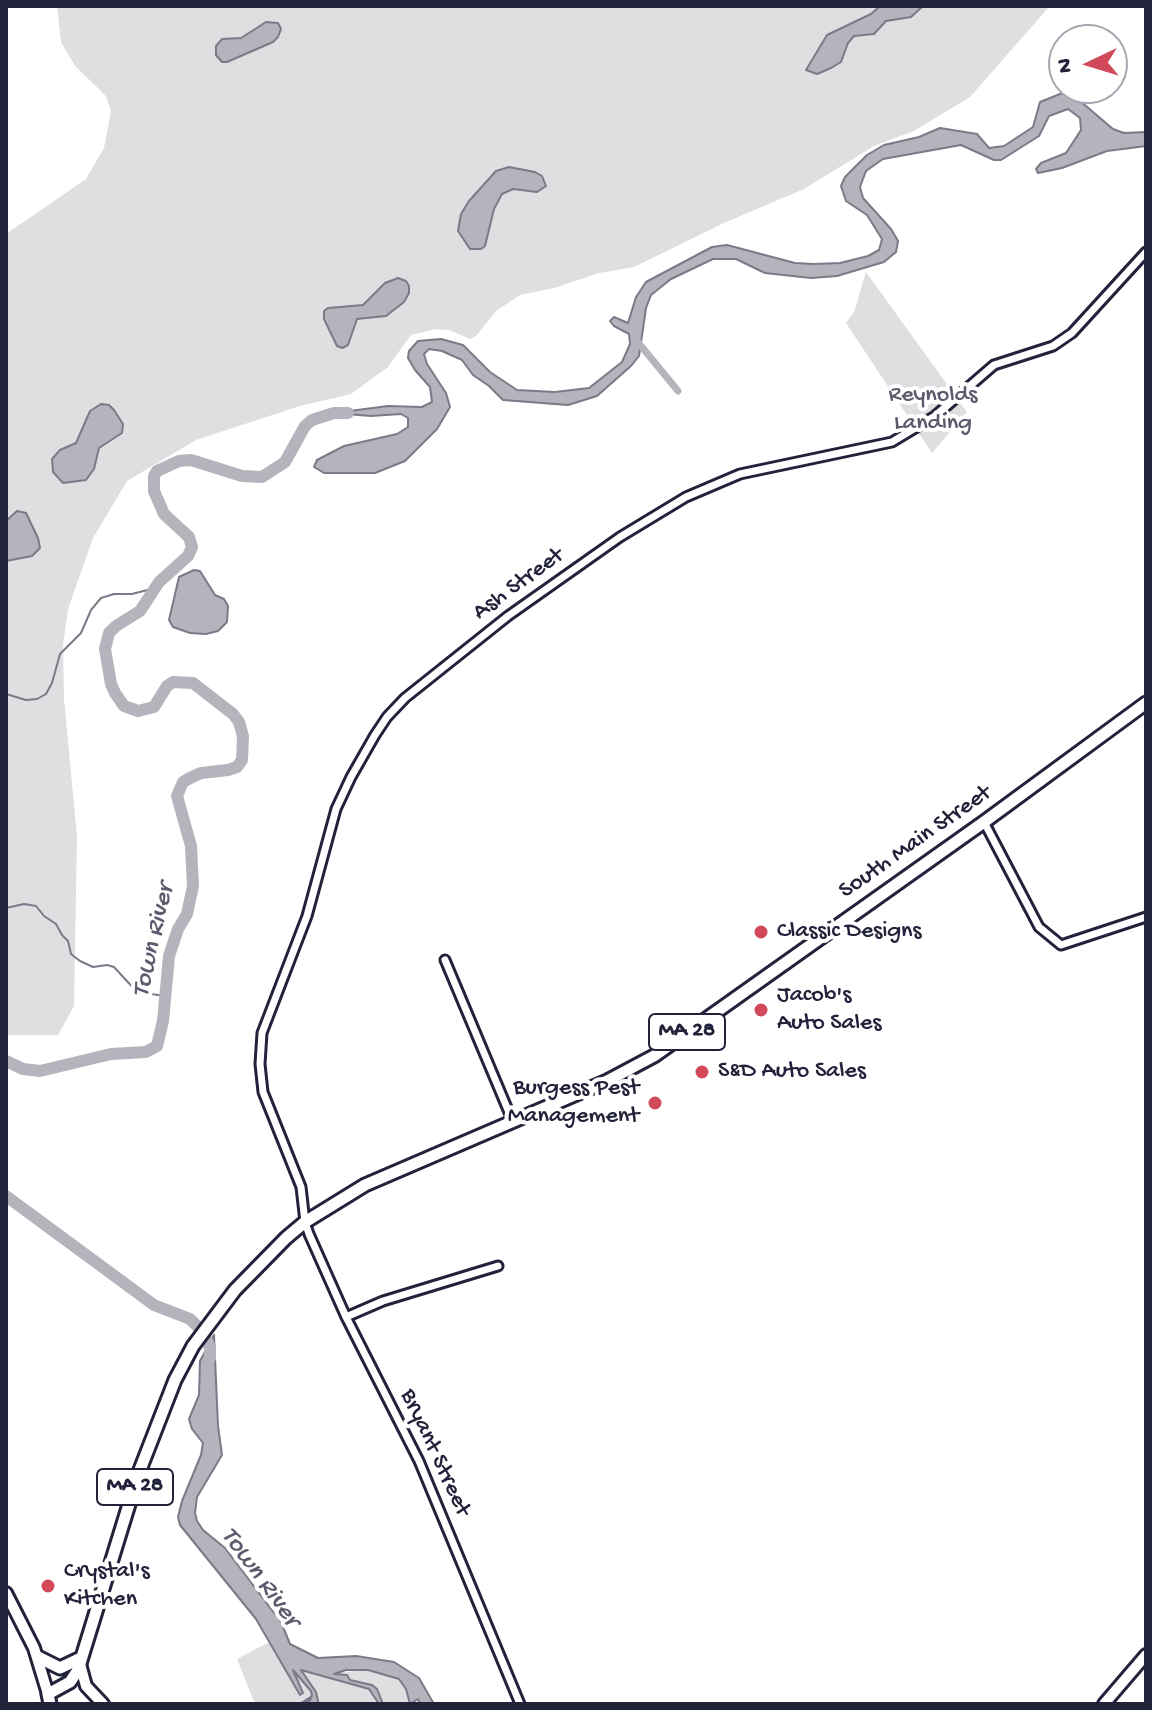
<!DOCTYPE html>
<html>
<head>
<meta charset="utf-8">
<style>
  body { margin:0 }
  #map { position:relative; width:1152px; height:1710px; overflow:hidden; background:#fff; font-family:"Gochi Hand",sans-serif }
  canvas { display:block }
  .frame { position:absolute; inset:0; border:8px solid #22223b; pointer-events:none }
  .north { position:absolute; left:1048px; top:24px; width:80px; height:80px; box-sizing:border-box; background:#fff; border:2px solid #a7a7b1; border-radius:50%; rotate:266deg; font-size:22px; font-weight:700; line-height:32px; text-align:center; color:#22223b }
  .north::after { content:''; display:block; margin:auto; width:28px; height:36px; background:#d1495b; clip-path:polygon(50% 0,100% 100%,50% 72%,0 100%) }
</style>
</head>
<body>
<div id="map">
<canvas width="1152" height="1710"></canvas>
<div class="frame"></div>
<div class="north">N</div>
</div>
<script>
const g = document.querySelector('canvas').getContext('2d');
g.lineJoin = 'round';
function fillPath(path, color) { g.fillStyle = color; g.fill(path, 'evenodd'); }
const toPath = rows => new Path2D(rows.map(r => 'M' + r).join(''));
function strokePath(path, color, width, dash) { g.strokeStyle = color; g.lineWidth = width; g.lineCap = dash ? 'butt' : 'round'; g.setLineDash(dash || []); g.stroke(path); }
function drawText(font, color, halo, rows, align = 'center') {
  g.font = font + ' "Gochi Hand",sans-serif'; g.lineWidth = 8; g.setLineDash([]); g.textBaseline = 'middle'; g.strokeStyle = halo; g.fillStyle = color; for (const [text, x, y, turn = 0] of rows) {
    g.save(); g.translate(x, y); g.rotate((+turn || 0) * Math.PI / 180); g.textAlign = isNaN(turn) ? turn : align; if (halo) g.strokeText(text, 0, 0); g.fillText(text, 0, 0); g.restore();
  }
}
const green = toPath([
  [57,6,1050,6,970,97,914,131,874,146,804,189,724,223,634,267,599,273,554,288,520,295,496,311,476,336,470,339,449,330,435,329,411,335,388,367,351,394,300,406,196,440,127,481,93,538,68,609,63,645,64,699,77,836,74,1006,58,1035,6,1035,6,234,86,179,104,148,111,111,106,96,75,66,61,42],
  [866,272,967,412,932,453,846,323,854,312],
  [271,1641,300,1694,303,1693,294,1670,311,1691,312,1696,302,1701,311,1699,311,1701,306,1704,255,1704,237,1659],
  [301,1670,334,1673,369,1670,393,1676,403,1683,410,1704,318,1704,318,1698]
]);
const water = toPath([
  [880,6,923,6,911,17,886,21,874,34,854,36,848,43,841,62,831,68,817,74,806,70,827,35,871,14,880,6],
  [266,22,278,23,281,29,278,37,273,42,227,62,222,62,216,55,216,46,222,39,241,38,266,22],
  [1065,92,1073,95,1113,129,1124,133,1146,132,1146,146,1107,151,1062,168,1038,173,1036,169,1041,163,1066,153,1081,130,1080,118,1068,109,1049,116,1039,136,1001,160,994,160,961,145,883,159,866,171,860,187,863,198,891,229,898,241,896,252,884,262,837,276,811,278,765,273,736,259,713,259,671,279,651,295,646,308,639,356,631,366,597,396,568,405,503,400,489,386,473,375,462,360,442,351,429,349,424,354,427,364,446,393,450,407,437,429,405,461,375,473,324,473,314,467,317,460,344,446,397,434,408,427,408,418,401,414,371,416,334,413,388,406,422,407,432,402,430,387,415,370,408,358,409,351,418,341,441,339,463,345,490,372,517,390,555,392,589,388,622,362,630,344,629,334,614,326,610,321,614,317,628,323,636,297,646,282,712,247,727,245,795,263,814,264,840,263,868,256,879,250,882,239,867,215,846,201,841,186,845,177,867,155,884,145,919,137,940,128,977,134,989,148,1004,146,1033,127,1040,102,1065,92],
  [509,167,535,172,542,176,546,186,537,192,513,189,502,194,494,209,485,246,481,249,470,249,458,231,461,214,469,201,496,171,509,167],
  [398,278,406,281,409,286,409,293,404,302,386,316,357,319,348,345,342,348,337,346,324,319,324,311,328,308,363,305,385,283,398,278],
  [101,404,109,405,114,410,123,424,122,433,99,448,94,469,86,480,63,483,53,472,52,459,60,450,76,443,90,411,101,404],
  [17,511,26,513,38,538,40,548,32,556,6,561,6,521,17,511],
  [194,570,200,571,215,595,224,599,228,606,227,622,218,631,206,634,190,633,173,627,169,620,179,577,194,570],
  [214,1335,218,1426,222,1455,197,1497,195,1513,197,1521,203,1530,225,1548,281,1622,290,1644,318,1658,356,1656,394,1662,419,1678,434,1704,420,1704,418,1699,410,1704,406,1689,399,1679,368,1670,346,1670,334,1674,347,1675,350,1680,372,1685,377,1689,383,1704,379,1704,369,1689,301,1670,316,1692,318,1701,318,1704,306,1704,311,1699,301,1703,312,1696,311,1691,293,1670,303,1693,300,1695,256,1619,180,1525,178,1517,182,1501,201,1455,203,1443,192,1429,189,1419,199,1395,200,1361,214,1335]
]);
const stream = toPath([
  [6,694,26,700,37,699,46,694,52,683,60,654,81,633,91,610,101,598,114,594,132,594,155,588],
  [6,908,24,904,36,906,44,916,56,924,62,935,68,941,71,954,80,961,93,967,107,965,114,967,137,992,165,996]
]);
const canal = toPath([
  [637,341,678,391]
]);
const river = toPath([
  [6,1061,23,1069,40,1071,111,1054,146,1052,157,1046,163,1021,169,956,178,929,187,914,193,886,191,846,177,796,183,782,190,778,201,773,228,770,237,767,242,760,243,736,239,722,233,714,193,683,173,682,167,686,154,707,138,711,124,706,115,693,111,684,105,649,109,633,116,626,140,611,159,582,188,556,192,547,189,537,164,514,154,491,154,476,157,471,179,461,191,460,242,476,262,477,285,462,305,426,312,420,334,413,348,413],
  [6,1196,154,1305,190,1319,203,1332,210,1348,210,1358]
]);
const street = toPath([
  [984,822,1039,927,1061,945,1146,917],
  [445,960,513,1122],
  [346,1317,383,1301,498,1266],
  [520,1704,419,1461,346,1317,309,1234,305,1222,301,1187,263,1092,260,1064,262,1033,307,916,336,809,351,777,375,735,387,717,405,698,508,616,620,537,686,497,740,474,892,442,935,416,994,365,1053,346,1072,333,1146,252]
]);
const secondary = toPath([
  [6,1593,34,1648,48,1694],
  [80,1664,86,1686,103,1704],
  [1104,1704,1146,1655]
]);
const primary = toPath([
  [38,1657,60,1668,81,1658],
  [50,1704,48,1694,70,1682,78,1670,138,1475,175,1380,193,1346,235,1290,286,1238,305,1222,365,1185,607,1081,654,1056,984,822,1146,703]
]);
const markers = [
  [761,932,8,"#d1495b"],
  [761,1010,8,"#d1495b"],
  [702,1072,8,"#d1495b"],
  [655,1103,8,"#d1495b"],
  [48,1586,8,"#d1495b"]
];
const shields = [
  [687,1032,76],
  [135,1487,76]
];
const shieldNames = [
  ["MA 28",687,1032],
  ["MA 28",135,1487]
];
const parkNames = [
  ["Reynolds",933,396],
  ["Landing",933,424]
];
const streetNames = [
  ["Ash Street",519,585,-36],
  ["South Main Street",916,843,-35],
  ["Bryant Street",434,1453,65]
];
const poiNames = [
  ["Classic Designs",777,932],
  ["Jacob's",777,996],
  ["Auto Sales",777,1024],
  ["S&D Auto Sales",718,1072],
  ["Burgess Pest",639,1089,"right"],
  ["Management",639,1117,"right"],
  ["Crystal's",64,1572],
  ["Kitchen",64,1600]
];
const waterNames = [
  ["Town River",155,941,-77],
  ["Town River",259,1578,54]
];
fillPath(green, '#dfdfe2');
fillPath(water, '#b4b4bc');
strokePath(water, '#7a7a88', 2);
strokePath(stream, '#7a7a88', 2);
strokePath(canal, '#b4b4bc', 7);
strokePath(river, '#b4b4bc', 12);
strokePath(street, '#22223b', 13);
strokePath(secondary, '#22223b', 16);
strokePath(primary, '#22223b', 17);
strokePath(street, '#fff', 7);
strokePath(secondary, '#fff', 10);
strokePath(primary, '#fff', 11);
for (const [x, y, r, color] of markers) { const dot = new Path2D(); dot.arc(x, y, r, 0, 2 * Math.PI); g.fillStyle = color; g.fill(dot); strokePath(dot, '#fff', 3); }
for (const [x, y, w] of shields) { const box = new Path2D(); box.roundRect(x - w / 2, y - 18, w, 36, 6); g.fillStyle = '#fff'; g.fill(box); strokePath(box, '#22223b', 2); }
drawText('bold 22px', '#22223b', null, shieldNames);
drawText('24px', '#5b5b6d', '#fff', parkNames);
drawText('24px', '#22223b', '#fff', streetNames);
drawText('24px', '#22223b', '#fff', poiNames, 'left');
drawText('italic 26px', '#5c5c6f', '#fff', waterNames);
</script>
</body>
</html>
